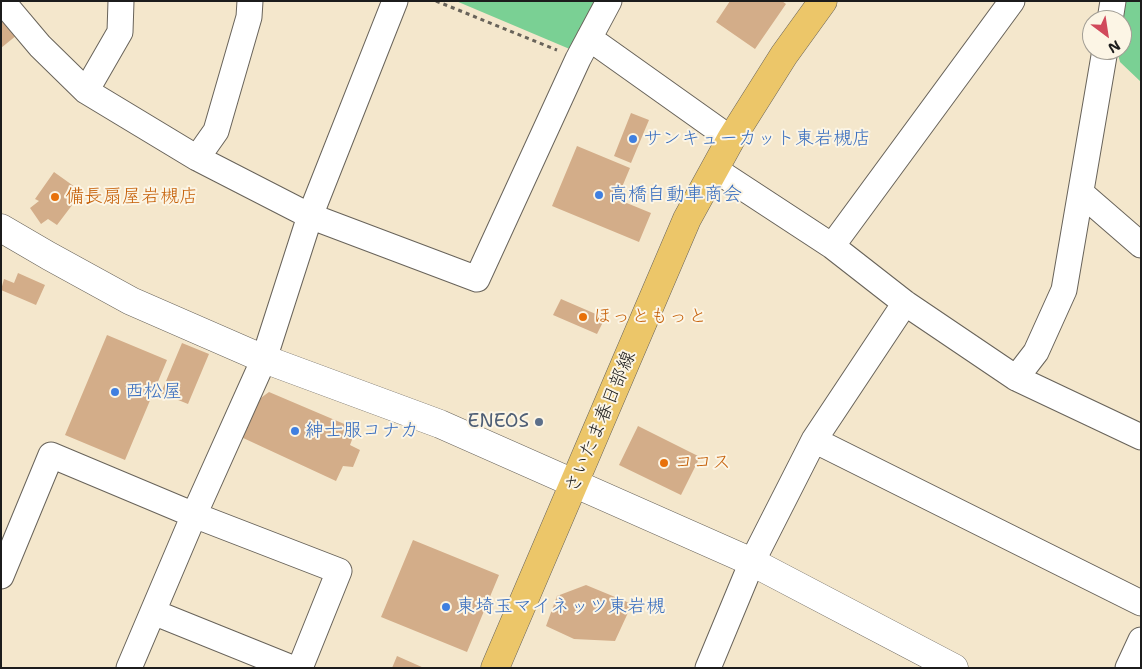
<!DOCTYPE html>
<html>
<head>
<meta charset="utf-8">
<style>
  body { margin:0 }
  #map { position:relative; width:1142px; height:669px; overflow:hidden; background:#f4e7cc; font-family:"Shantell Sans",sans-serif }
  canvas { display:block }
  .frame { position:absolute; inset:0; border:2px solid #1c1c1c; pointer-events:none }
  .north { position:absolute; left:1082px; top:10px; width:50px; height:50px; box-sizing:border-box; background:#fcf5e5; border:1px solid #a29e95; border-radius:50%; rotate:149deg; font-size:14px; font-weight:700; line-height:20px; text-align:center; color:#1c1c1c }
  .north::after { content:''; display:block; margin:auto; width:18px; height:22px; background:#d1495b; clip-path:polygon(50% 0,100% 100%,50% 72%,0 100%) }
</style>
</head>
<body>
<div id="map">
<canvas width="1142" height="669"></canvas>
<div class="frame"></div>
<div class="north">N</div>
</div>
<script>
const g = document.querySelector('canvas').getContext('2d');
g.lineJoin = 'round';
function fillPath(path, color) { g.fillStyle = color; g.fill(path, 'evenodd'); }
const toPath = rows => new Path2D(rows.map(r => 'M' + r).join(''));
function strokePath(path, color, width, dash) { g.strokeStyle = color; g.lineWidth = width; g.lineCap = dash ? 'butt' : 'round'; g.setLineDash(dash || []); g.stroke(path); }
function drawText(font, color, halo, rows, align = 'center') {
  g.font = font + ' "Shantell Sans","Klee One",sans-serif'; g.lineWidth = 4; g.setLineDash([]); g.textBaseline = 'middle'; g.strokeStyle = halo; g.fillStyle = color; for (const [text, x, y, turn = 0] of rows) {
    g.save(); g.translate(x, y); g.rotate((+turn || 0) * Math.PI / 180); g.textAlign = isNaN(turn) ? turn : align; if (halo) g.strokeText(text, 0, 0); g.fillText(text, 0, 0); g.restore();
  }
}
const green = toPath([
  [456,1,602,1,572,50],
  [1121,1,1141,1,1141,82,1120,62,1117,50,1122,50]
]);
const building = toPath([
  [730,1,782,1,786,4,755,49,716,22],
  [1,16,17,35,1,48],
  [631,113,649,120,631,163,614,156],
  [577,146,630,168,617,199,651,213,639,242,552,206],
  [54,172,82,192,57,225,48,219,41,224,30,208,39,201,35,199],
  [18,273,45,285,36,305,1,290,4,279,14,283],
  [561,299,605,318,597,334,553,315],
  [107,335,167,360,125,460,65,435],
  [182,343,209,354,188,404,161,393],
  [269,392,356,429,350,445,360,450,353,467,343,466,336,481,241,437,258,400],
  [638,426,700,457,681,495,619,465],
  [413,540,499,575,467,652,381,617],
  [586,585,632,604,615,641,574,639,546,626,557,596],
  [397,656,424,668,392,668]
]);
const path = toPath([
  [436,1,557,50]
]);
const minor = toPath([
  [2,1,40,46,86,91,197,158,310,216,477,279,578,59,609,1],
  [1110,20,1113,1],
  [589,38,731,139],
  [86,91,120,32,121,1],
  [197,158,216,131,249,17,250,1],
  [716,170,832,246,905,303,1016,378,1141,437],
  [1081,193,1141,245],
  [832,246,1012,1],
  [1016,378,1036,352,1064,290,1105,50],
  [814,440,1141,603],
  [1,576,51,455,194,515,339,571,300,668],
  [153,612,292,668],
  [129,668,194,515,264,359,310,216,395,1],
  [708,668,752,562,814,440,905,303],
  [1128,668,1141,640]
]);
const tertiary = toPath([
  [1,228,49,256,131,301,264,359,440,424,752,562,954,668]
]);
const primary = toPath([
  [495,668,687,219,731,139,784,55,823,1]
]);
const markers = [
  [633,139,5,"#3f7fe0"],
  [599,195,5,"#3f7fe0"],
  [55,197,5,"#e8710a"],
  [583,317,5,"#e8710a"],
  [115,392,5,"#3f7fe0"],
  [539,422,5,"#5c6f8a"],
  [295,431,5,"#3f7fe0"],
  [664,463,5,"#e8710a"],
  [446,607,5,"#3f7fe0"]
];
const shopNames = [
  ["サンキューカット東岩槻店",643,139],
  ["高橋自動車商会",609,195],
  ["西松屋",125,392],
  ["紳士服コナカ",305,431],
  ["東埼玉マイネッツ東岩槻",456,607]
];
const foodNames = [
  ["備長扇屋岩槻店",65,197],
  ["ほっともっと",593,317],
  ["ココス",674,463]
];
const serviceNames = [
  ["ENEOS",529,422]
];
const streetNames = [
  ["さいたま春日部線",601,422,-67]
];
fillPath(green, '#7ad094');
fillPath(building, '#d3ad89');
strokePath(minor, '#68635a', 27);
strokePath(tertiary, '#68635a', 29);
strokePath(primary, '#68635a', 29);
strokePath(path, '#68635a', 3, [4, 4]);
strokePath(minor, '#fff', 25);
strokePath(tertiary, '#fff', 28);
strokePath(primary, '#ecc669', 28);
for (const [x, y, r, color] of markers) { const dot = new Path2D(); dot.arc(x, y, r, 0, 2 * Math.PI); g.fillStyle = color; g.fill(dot); strokePath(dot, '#fcf5e5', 2); }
drawText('19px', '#366cbe', '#fcf5e5', shopNames, 'left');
drawText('19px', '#c56008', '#fcf5e5', foodNames, 'left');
drawText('19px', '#4e5e75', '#fcf5e5', serviceNames, 'right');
drawText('19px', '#1c1c1c', '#fcf5e5', streetNames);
</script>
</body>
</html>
